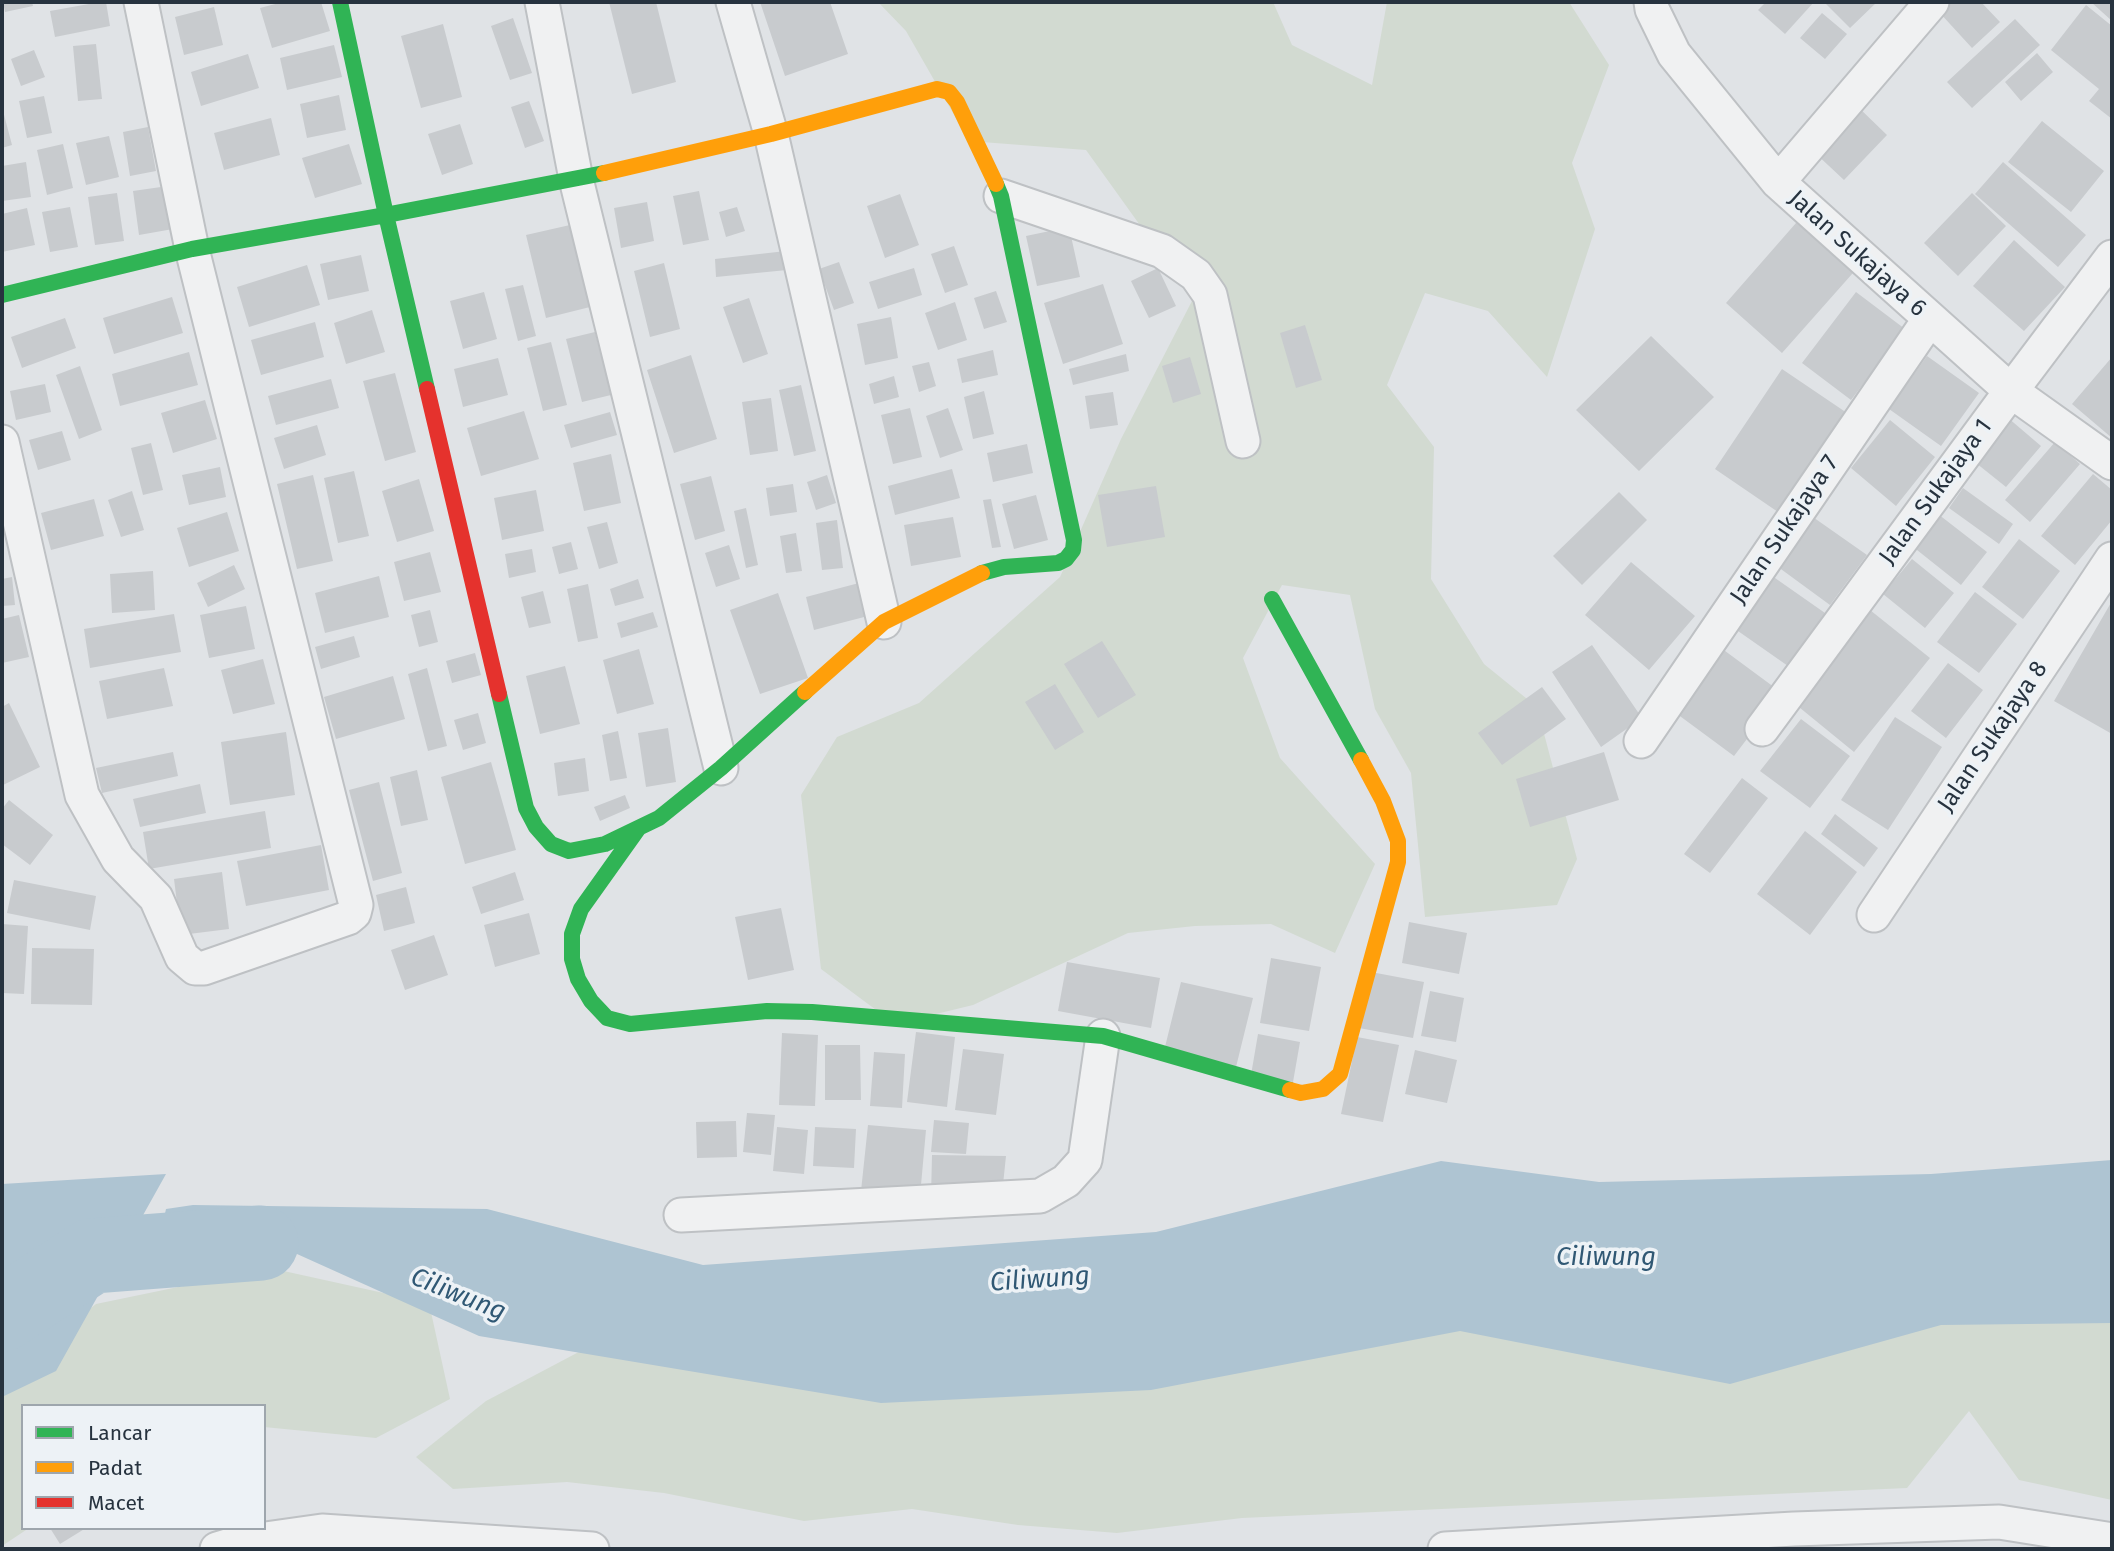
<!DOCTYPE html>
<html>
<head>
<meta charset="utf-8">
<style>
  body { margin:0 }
  #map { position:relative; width:2114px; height:1551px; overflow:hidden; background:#e0e3e6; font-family:"Fira Sans",sans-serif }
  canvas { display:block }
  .frame { position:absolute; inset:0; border:4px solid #27333f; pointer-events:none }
  .legend { position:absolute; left:21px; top:1404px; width:245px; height:126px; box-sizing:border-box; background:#edf2f6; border:2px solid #9ea6ad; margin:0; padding:9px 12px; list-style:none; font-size:21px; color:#27333f }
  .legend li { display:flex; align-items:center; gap:14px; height:35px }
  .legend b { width:35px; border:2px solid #9ea6ad }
</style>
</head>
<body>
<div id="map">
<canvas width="2114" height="1551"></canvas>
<div class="frame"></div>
<ul class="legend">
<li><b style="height:9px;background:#30b455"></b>Lancar</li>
<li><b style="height:9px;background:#ff9f0a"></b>Padat</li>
<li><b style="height:9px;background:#e5322d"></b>Macet</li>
</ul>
</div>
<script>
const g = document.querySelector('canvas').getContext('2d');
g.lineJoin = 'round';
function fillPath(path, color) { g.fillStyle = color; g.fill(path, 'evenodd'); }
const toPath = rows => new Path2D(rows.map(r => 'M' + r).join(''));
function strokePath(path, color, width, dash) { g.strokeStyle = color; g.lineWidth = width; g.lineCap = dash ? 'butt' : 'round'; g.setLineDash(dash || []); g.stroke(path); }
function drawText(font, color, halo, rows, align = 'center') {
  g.font = font + ' "Fira Sans",sans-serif'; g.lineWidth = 7; g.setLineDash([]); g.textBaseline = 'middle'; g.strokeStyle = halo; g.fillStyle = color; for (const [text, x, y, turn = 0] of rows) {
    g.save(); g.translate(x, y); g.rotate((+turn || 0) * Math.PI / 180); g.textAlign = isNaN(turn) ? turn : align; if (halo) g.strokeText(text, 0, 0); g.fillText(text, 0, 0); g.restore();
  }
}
const green = toPath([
  [878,2,1273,2,1292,45,1372,85,1387,2,1569,2,1609,65,1572,163,1595,229,1547,377,1488,311,1425,293,1387,385,1434,447,1431,579,1484,664,1537,707,1577,859,1557,905,1425,917,1411,773,1375,709,1350,595,1282,585,1243,658,1280,758,1375,864,1335,953,1271,924,1195,926,1128,933,973,1005,895,1024,821,969,801,795,837,737,919,703,1060,577,1121,439,1193,299,1086,150,969,141,906,31],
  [270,1268,429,1303,450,1399,376,1438,264,1427,264,1406,23,1406,23,1528,29,1528,2,1546,2,1377,96,1304],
  [2112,1305,2112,1500,2019,1480,1969,1411,1907,1488,1242,1518,1117,1533,1018,1525,912,1509,804,1521,664,1493,567,1482,453,1489,416,1457,486,1401,609,1336]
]);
const water = toPath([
  [2112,1160,2112,1323,1941,1325,1730,1384,1460,1331,1151,1390,881,1403,479,1336,297,1254,152,1272,166,1209,193,1205,487,1209,703,1265,1156,1232,1441,1161,1599,1182,1931,1174],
  [166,1174,56,1371,2,1397,2,1184]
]);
const river = toPath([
  [2,1314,92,1256,261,1243]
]);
const building = toPath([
  [3,2,32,2,33,6,5,12],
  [100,2,106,2,110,26,55,37,50,11],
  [283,2,321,2,330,31,272,48,260,8],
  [609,2,656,2,676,82,632,94],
  [760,2,830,2,848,54,785,76],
  [1766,2,1814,2,1785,34,1758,10],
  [1824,2,1877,2,1850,28],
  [1950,2,1981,2,2000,22,1972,48,1939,12],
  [2091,2,2112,2,2112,21],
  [2086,5,2112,26,2112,119,2089,101,2099,89,2051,50],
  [214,7,223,45,184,55,175,17],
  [1822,13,1847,34,1825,59,1800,38],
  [513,18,532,73,510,80,491,26],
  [2015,19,2040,45,1972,108,1947,82],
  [443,24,462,97,421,108,401,36],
  [96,44,102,99,78,101,73,46],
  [334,45,342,77,287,90,280,58],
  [34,50,45,77,21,86,11,59],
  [2037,53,2053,72,2021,101,2005,82],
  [248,54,259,88,201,106,191,72],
  [339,95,346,130,307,138,300,104],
  [44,96,52,133,27,138,19,101],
  [529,101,544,141,525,148,511,107],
  [1856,105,1887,135,1844,180,1813,151],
  [2,107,12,145,2,148],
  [271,118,280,155,224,170,214,133],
  [2042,121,2104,171,2071,212,2008,162],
  [460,124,473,164,442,175,428,134],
  [148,127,156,171,130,176,123,132],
  [109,136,119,177,86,185,76,143],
  [63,144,73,188,47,195,37,150],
  [349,144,362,184,315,198,302,158],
  [26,162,31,197,2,201,2,166],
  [2003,162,2086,235,2058,267,1975,194],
  [168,186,173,229,139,235,133,191],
  [699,191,709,240,683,245,673,196],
  [117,193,124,241,95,245,88,197],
  [1972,193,2006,226,1958,276,1924,243],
  [900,194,919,245,885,258,867,206],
  [647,202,654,241,621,248,614,208],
  [70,207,78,247,50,252,42,212],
  [737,207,745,231,726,237,719,212],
  [27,208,35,245,2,252,2,214],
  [1803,215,1860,265,1782,353,1726,303],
  [570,225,590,307,546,318,526,235],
  [1069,227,1080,277,1037,286,1026,236],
  [2014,240,2065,287,2024,331,1973,286],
  [954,246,968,285,945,293,931,254],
  [786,251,787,270,716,277,715,259],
  [361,255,369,291,328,300,320,264],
  [839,262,854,303,834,310,819,269],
  [664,263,680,329,650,337,634,271],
  [307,265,320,305,249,327,237,287],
  [914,268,922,295,878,309,869,282],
  [1158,268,1176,306,1149,318,1131,281],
  [1103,284,1123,344,1063,364,1044,303],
  [523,285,536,336,518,341,505,289],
  [996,291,1007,322,984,329,974,298],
  [484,292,497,339,463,349,450,301],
  [1856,292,1905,329,1851,400,1802,363],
  [172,297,183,333,114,354,103,318],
  [749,298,768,354,743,363,723,307],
  [955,302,967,340,938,350,925,313],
  [372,310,385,352,346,364,334,323],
  [891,317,898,358,865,365,857,324],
  [65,318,76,348,22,368,11,337],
  [315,322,324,357,261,375,251,340],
  [1305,325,1322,380,1296,388,1280,333],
  [595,332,611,395,582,402,566,339],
  [1651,336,1714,397,1639,471,1576,410],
  [551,342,567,405,543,411,527,348],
  [993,350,998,375,962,383,957,359],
  [189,352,198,385,120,406,112,374],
  [1126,354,1129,371,1073,385,1069,369],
  [691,355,717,439,674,453,647,370],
  [1927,356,1979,393,1941,446,1889,409],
  [1190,357,1201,394,1173,403,1162,366],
  [2112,357,2112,438,2072,404],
  [498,358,508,395,463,407,454,369],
  [929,362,936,386,919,392,912,366],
  [80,366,102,430,79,439,56,375],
  [1782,369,1847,413,1778,512,1715,469],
  [395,373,416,452,385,461,363,381],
  [894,376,899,397,874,404,869,384],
  [331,379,339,408,276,425,268,396],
  [45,384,51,412,16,420,10,391],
  [801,385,816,451,794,456,779,390],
  [984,391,994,434,973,439,964,397],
  [1113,392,1118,425,1090,429,1085,396],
  [771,398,778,451,750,455,742,402],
  [205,400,217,439,173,453,161,413],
  [910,408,922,457,893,464,881,415],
  [948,408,963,450,940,458,926,416],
  [524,411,539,459,481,476,467,428],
  [610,412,617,435,571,448,564,425],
  [2007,417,2041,446,2006,487,1971,459],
  [1890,420,1935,457,1896,506,1851,468],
  [317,425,326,455,284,469,274,438],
  [62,431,71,460,38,470,29,440],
  [2055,442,2080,464,2030,522,2005,500],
  [151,443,163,490,143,495,131,448],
  [1027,444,1033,473,993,482,987,453],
  [611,454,621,503,584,511,573,463],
  [220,467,226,497,189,505,182,475],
  [952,469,960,498,895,515,888,486],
  [354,471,369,536,338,543,324,478],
  [2093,474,2112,490,2112,520,2075,565,2041,536],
  [313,475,333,561,297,569,277,484],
  [827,475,836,503,816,510,807,482],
  [711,476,725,531,695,540,680,484],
  [419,479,434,531,397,542,382,491],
  [793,484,797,512,770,516,766,488],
  [1156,486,1165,537,1107,547,1098,495],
  [1963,488,2013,524,1999,544,1949,508],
  [536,490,544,531,502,540,494,498],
  [132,491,144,530,121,537,108,500],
  [1619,492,1647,520,1582,585,1553,556],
  [1036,495,1048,540,1014,549,1002,504],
  [94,499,104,536,51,550,41,513],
  [991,499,1001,547,992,548,983,500],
  [746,508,758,565,746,568,734,511],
  [227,512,239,551,189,567,177,528],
  [1938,514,1987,552,1961,585,1912,546],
  [1810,515,1867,555,1830,605,1774,564],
  [953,517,961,557,911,566,904,525],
  [837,520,843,568,822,570,816,523],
  [607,522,618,563,599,569,587,527],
  [796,533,802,571,786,573,780,536],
  [2019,539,2060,571,2023,619,1982,587],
  [571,542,578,569,559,574,552,547],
  [729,545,740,579,716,587,705,553],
  [532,549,536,572,509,578,505,554],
  [430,552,441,592,404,601,394,562],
  [1912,559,1954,593,1925,628,1883,594],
  [1631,562,1695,616,1649,670,1585,615],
  [234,565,245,589,208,607,197,583],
  [153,571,155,610,112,613,110,574],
  [1765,571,1825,613,1788,666,1728,624],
  [379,576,389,617,325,633,315,593],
  [12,577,15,605,2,606,2,579],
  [638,579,644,598,615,606,610,589],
  [859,583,868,616,814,630,806,597],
  [588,584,598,638,578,642,567,589],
  [543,591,551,623,529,628,521,597],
  [1975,592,2017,624,1979,673,1937,642],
  [778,593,808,678,760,694,730,610],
  [2112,601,2112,734,2054,701],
  [246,606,255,649,209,658,200,615],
  [430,610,438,642,419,647,411,615],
  [1870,610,1930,658,1854,752,1794,703],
  [653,612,658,627,621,638,617,623],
  [174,614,181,652,90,668,84,629],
  [19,615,29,657,2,663,2,619],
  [354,636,360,657,321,669,315,647],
  [1102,641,1136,695,1098,718,1064,664],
  [1592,645,1642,718,1601,747,1552,672],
  [1717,645,1782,693,1734,756,1669,708],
  [639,649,654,704,617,714,603,660],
  [475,653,481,675,452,683,446,661],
  [263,659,275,704,233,714,221,670],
  [1948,663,1983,690,1946,738,1911,711],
  [565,666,580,724,540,734,526,676],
  [164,668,173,706,107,719,99,681],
  [427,668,447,746,428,751,408,674],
  [393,676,405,719,336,739,324,697],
  [1055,684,1084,732,1055,750,1025,702],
  [1542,687,1566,719,1502,765,1478,733],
  [9,703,40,767,3,785,2,707],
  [478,713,486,743,463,750,454,720],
  [1895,717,1942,747,1888,830,1841,800],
  [1801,719,1850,756,1810,808,1760,771],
  [668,728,676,782,646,787,638,733],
  [618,731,627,778,610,781,602,735],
  [286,732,295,795,230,805,221,742],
  [173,752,178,776,102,793,96,768],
  [1604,752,1619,800,1530,827,1516,779],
  [585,758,589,791,558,796,554,763],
  [491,762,516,850,465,864,441,777],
  [417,770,428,820,401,826,390,777],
  [1742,778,1768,798,1710,873,1684,854],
  [379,782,402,873,373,881,349,790],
  [200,784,206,813,140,827,133,799],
  [625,795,630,808,600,821,594,807],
  [9,800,53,835,30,865,2,844,2,809],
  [265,811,271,848,149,869,143,832],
  [1835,814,1878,848,1864,867,1821,834],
  [1805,831,1857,872,1810,935,1757,894],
  [321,845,329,890,246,906,237,861],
  [222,872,229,929,181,935,174,879],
  [515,872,524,900,481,914,472,887],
  [14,880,96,896,90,930,7,913],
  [406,887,415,923,384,931,376,895],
  [781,908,794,970,748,980,735,917],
  [529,913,540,954,495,967,484,925],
  [1409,922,1467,933,1459,974,1402,963],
  [2,924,28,926,24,994,2,993],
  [434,935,448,975,405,990,391,950],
  [32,948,94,949,92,1005,31,1004],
  [1271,958,1321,967,1309,1031,1260,1023],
  [1067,962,1160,978,1151,1028,1058,1011],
  [1371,972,1424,982,1413,1038,1359,1028],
  [1181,982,1253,998,1236,1067,1164,1051],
  [1430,991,1464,998,1456,1042,1421,1036],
  [916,1032,955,1037,947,1107,907,1102],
  [782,1033,818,1035,815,1106,779,1105],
  [1258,1034,1300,1042,1293,1082,1251,1075],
  [1357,1037,1399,1045,1383,1122,1341,1114],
  [825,1045,860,1045,861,1100,825,1100],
  [963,1049,1004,1054,996,1115,955,1110],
  [1415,1050,1457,1060,1447,1103,1405,1094],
  [874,1052,905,1054,902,1108,870,1106],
  [747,1113,775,1115,771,1155,743,1152],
  [934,1120,969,1123,966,1154,931,1152],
  [736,1121,737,1157,697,1158,696,1122],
  [868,1125,926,1130,920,1196,861,1191],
  [777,1127,808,1130,804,1174,773,1171],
  [815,1127,856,1129,854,1168,813,1166],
  [932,1155,1006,1156,1002,1194,931,1197],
  [50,1528,86,1528,60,1544]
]);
const street = toPath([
  [542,2,576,179,721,768],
  [733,2,771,134,884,622],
  [1651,2,1652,9,1674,54,1778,182,2011,391,2112,463],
  [1778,182,1932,2],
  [1001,196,1162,251,1196,275,1210,295,1243,441],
  [2,442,82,795,118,859,156,898,182,957,195,968,204,968,348,918,354,913,356,905,192,249,141,2],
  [1762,729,2011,391,2112,257],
  [1641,741,1929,320],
  [1874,915,2112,559],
  [681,1215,1040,1196,1066,1181,1085,1160,1103,1036],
  [217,1549,237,1543,322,1531,592,1549],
  [1445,1549,1794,1529,1999,1522,2112,1540]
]);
const fast = toPath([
  [340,2,386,215,427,389],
  [2,295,192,249,386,215,604,173],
  [982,573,1004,567,1058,563,1066,559,1073,550,1074,540,1001,196,996,184],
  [1272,599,1361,760],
  [499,694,526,808,536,827,551,844,569,851,605,844,659,818,721,768,805,692],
  [638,829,581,909,572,934,572,959,578,979,591,1001,607,1018,630,1024,767,1011,812,1012,1103,1036,1290,1090]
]);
const slow = toPath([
  [604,173,771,134,937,89,949,92,957,102,996,184],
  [805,692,884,622,982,573],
  [1290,1090,1301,1093,1323,1089,1340,1074,1398,862,1398,841,1383,801,1361,760]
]);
const jam = toPath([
  [427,389,499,694]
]);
const streetNames = [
  ["Jalan Sukajaya 6",1857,254,42],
  ["Jalan Sukajaya 1",1936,492,-54],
  ["Jalan Sukajaya 7",1785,530,-56],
  ["Jalan Sukajaya 8",1993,737,-56]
];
const waterNames = [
  ["Ciliwung",1606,1258],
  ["Ciliwung",1040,1280,-4],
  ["Ciliwung",458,1295,22]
];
fillPath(green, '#d2dad1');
fillPath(water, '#aec4d2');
strokePath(river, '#aec4d2', 75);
fillPath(building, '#c8cbce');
strokePath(street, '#bec1c4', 37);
strokePath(street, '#f0f1f2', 33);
strokePath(fast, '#30b455', 16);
strokePath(slow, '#ff9f0a', 16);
strokePath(jam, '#e5322d', 16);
drawText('24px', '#27333f', '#edf2f6', streetNames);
drawText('italic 26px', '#305874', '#edf2f6', waterNames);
</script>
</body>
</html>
